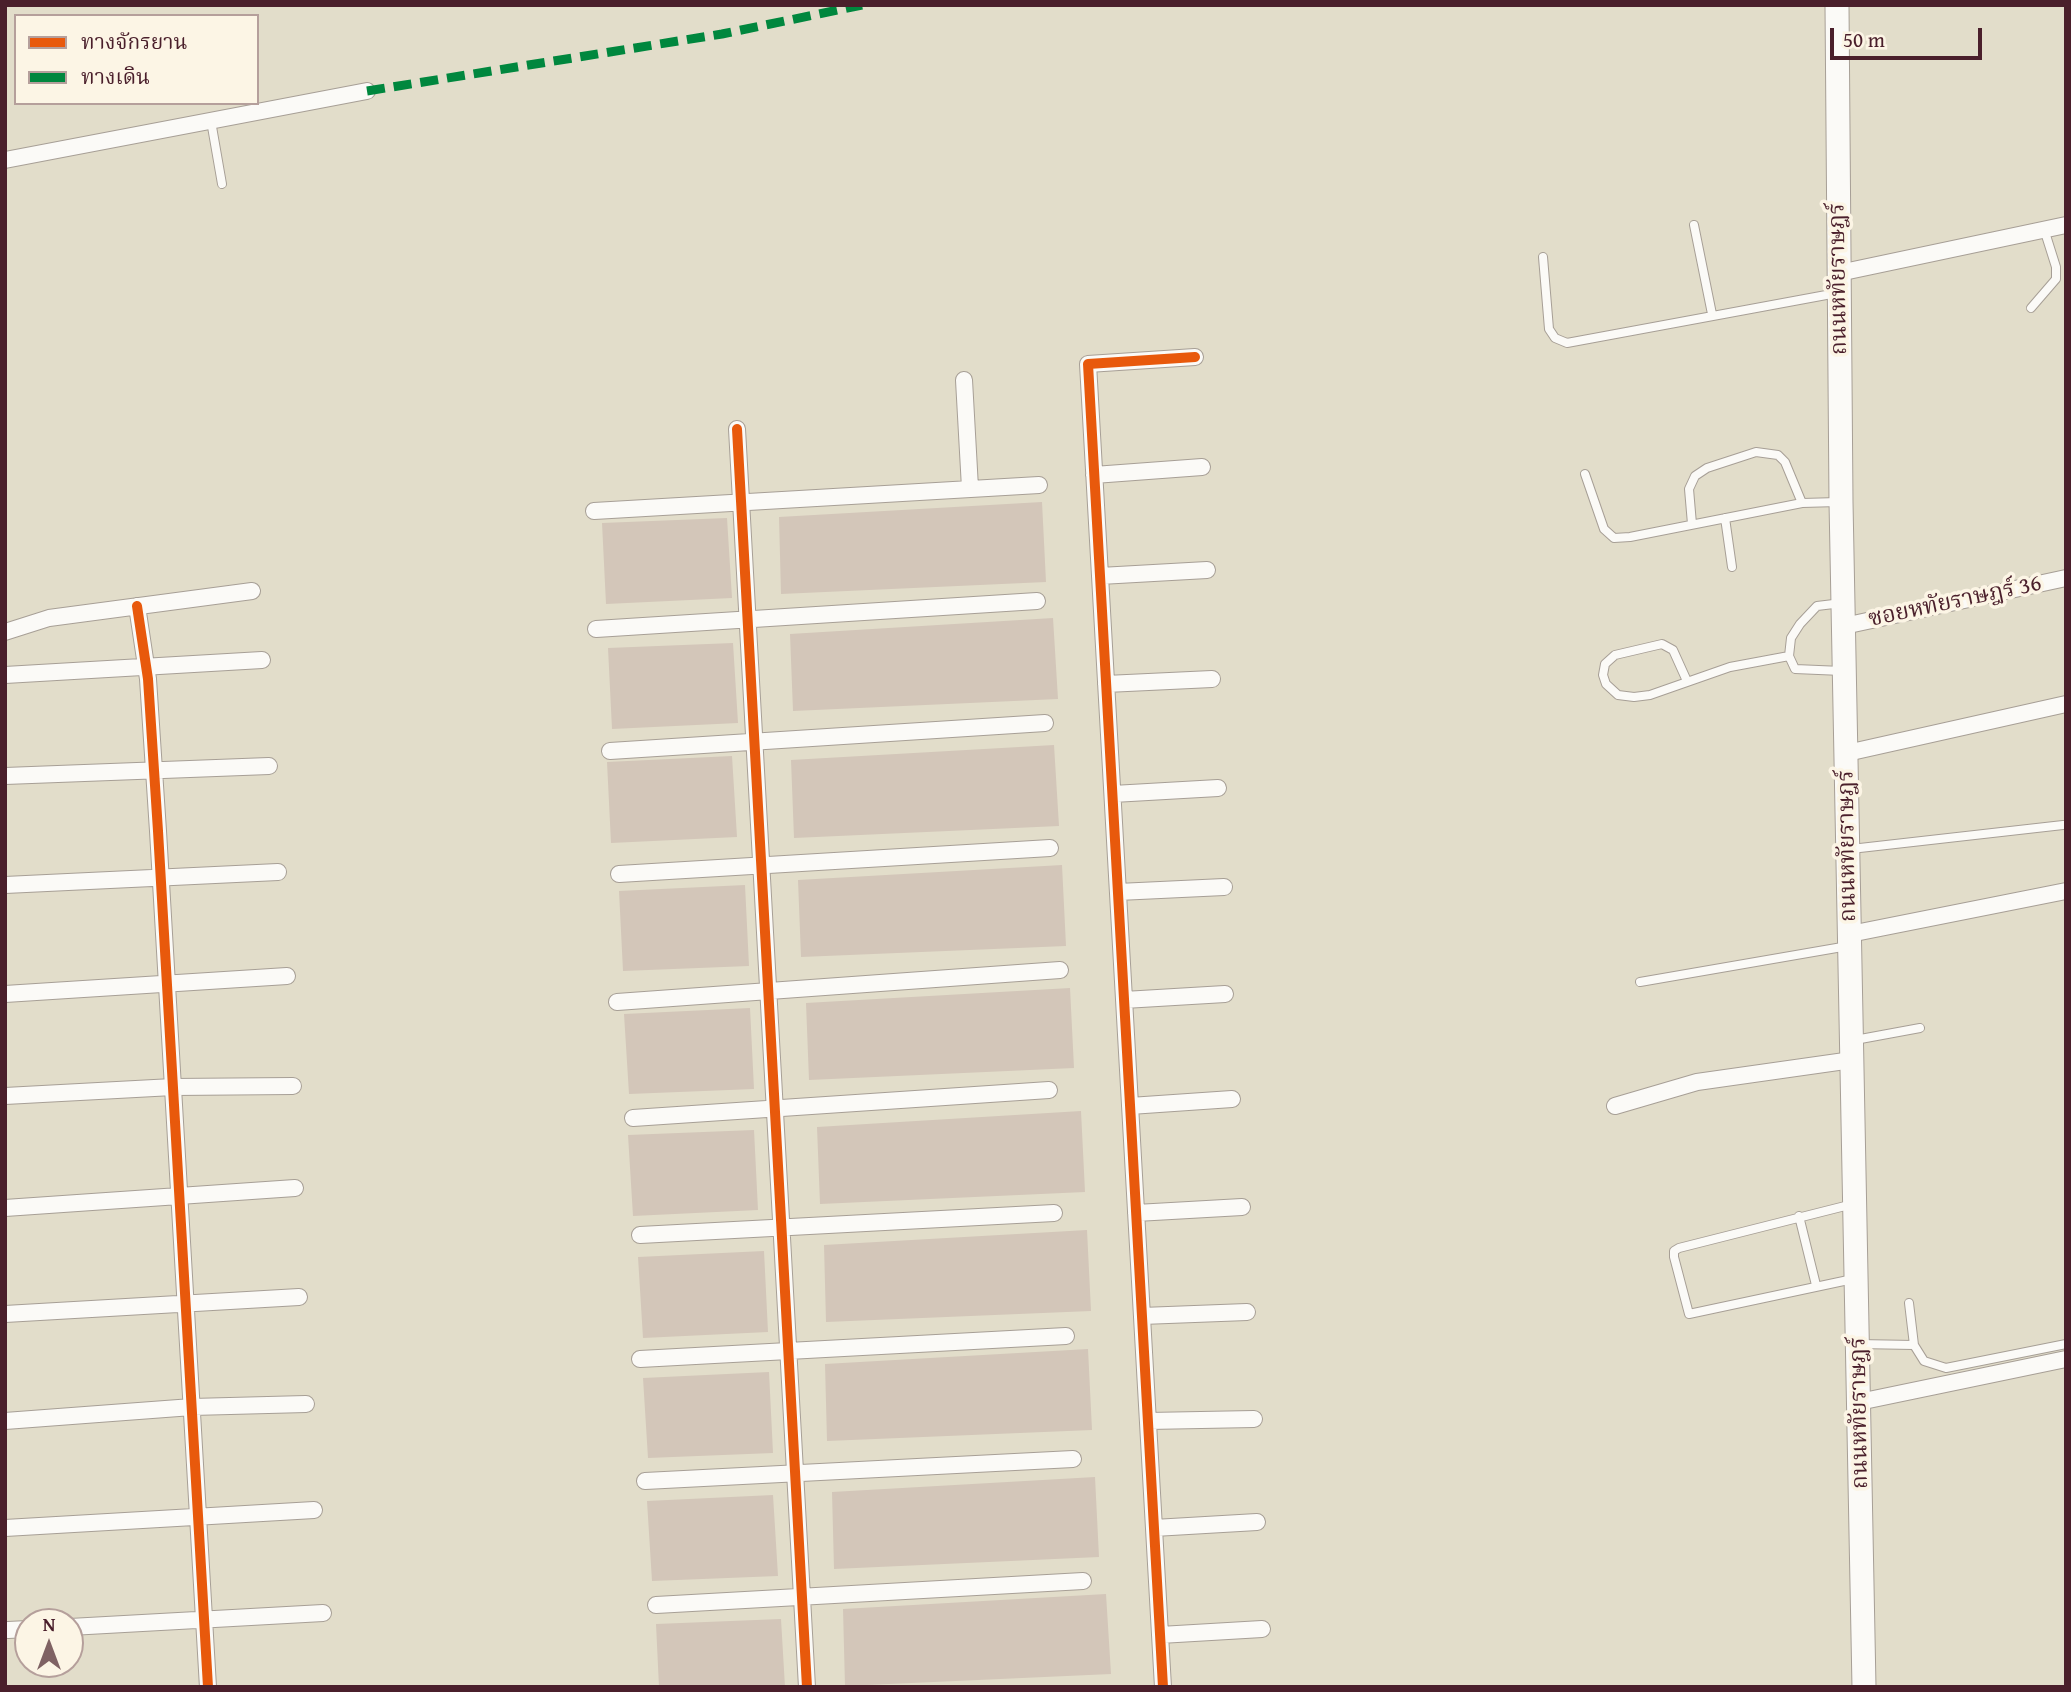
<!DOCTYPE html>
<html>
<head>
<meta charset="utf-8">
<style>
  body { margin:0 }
  #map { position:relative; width:2071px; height:1692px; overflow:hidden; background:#e2ddca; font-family:"Gentium Book Plus","Noto Serif Thai",serif }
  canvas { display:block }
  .frame { position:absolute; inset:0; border:7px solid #4a1f2b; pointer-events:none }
  .legend { position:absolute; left:14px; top:14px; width:245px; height:91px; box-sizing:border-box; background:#fcf5e5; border:2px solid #b59f9b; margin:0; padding:9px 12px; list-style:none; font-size:21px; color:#4a1f2b }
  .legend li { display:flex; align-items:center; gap:14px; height:35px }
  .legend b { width:35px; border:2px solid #b59f9b }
  .north { position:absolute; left:14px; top:1608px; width:70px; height:70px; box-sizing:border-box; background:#fcf5e5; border:2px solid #b59f9b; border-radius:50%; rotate:0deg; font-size:19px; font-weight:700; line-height:28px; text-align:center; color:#4a1f2b }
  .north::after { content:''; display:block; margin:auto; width:24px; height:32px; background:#7f6263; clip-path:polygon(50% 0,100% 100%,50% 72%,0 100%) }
  .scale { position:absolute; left:1830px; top:28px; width:152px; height:32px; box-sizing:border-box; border:4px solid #4a1f2b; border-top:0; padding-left:9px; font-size:21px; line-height:24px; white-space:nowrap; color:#4a1f2b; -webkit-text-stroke:5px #fcf5e5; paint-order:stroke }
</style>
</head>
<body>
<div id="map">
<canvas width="2071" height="1692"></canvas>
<div class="frame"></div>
<ul class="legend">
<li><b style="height:9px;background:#e8590c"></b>ทางจักรยาน</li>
<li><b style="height:9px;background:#00873e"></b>ทางเดิน</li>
</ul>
<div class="north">N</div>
<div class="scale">50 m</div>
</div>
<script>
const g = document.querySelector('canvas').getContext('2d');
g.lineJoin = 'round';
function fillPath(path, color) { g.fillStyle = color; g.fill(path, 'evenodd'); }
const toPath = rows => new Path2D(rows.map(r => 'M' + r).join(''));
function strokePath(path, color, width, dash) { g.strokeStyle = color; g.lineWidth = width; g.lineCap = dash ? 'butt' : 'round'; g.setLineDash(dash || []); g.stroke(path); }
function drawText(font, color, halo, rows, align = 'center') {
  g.font = font + ' "Gentium Book Plus","Noto Serif Thai",serif'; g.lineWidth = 7; g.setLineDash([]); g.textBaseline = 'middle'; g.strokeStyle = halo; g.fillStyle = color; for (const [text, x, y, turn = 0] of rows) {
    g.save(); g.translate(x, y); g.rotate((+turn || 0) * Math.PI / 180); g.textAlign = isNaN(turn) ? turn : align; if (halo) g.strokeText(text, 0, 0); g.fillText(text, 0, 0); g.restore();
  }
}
const building = toPath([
  [1042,502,1046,582,781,594,779,517],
  [727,518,732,598,606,604,602,523],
  [1053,618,1058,699,793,711,790,634],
  [733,643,738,723,612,729,608,648],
  [1054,745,1059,826,794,838,791,760],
  [732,756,737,837,611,843,607,762],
  [1062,865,1066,946,801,957,798,880],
  [745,885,749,966,623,971,619,891],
  [1070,988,1074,1068,809,1080,806,1003],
  [750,1008,754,1089,629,1094,624,1014],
  [1081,1111,1085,1192,820,1204,817,1127],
  [754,1130,758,1210,633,1216,628,1135],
  [1087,1230,1091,1311,826,1322,824,1245],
  [764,1251,768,1332,643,1338,638,1257],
  [1088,1349,1092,1430,827,1441,825,1364],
  [769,1372,773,1453,648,1458,643,1378],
  [1095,1477,1099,1557,834,1569,832,1492],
  [773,1495,778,1576,652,1581,647,1501],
  [1106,1594,1111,1674,845,1686,843,1609],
  [781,1619,785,1687,659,1687,656,1624]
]);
const service = toPath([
  [211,121,222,184],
  [1694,225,1712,314],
  [1543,257,1549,329,1555,338,1567,343,1837,293],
  [2031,308,2056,279,2056,267,2044,229],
  [1585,474,1604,529,1614,538,1630,537,1802,503,1838,502],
  [1725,518,1732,567],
  [1692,524,1689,489,1695,476,1707,468,1756,452,1778,455,1785,462,1802,503],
  [1789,656,1791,638,1800,624,1817,606,1842,603],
  [1687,681,1673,650,1662,644,1615,655,1605,664,1603,675,1606,684,1618,695,1634,697,1650,695,1730,667,1789,656,1795,669,1842,671],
  [1851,849,2063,825],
  [1640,982,1848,946],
  [1855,1040,1920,1028],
  [1853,1204,1679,1248,1674,1251,1674,1257,1689,1314,1853,1279],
  [1799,1216,1816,1285],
  [1909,1303,1914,1345],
  [1858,1344,1914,1345,1924,1361,1946,1368,2066,1344]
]);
const minor = toPath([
  [5,160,367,91],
  [1839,273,2066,225],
  [964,380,970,488],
  [737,429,807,1687],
  [1094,475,1202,467],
  [594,511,1039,485],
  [1100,576,1207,570],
  [137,606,148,679,158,831,208,1687],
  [1844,626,2066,578],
  [596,629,1037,601],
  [5,632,49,618,252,591],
  [5,675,262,660],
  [1106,684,1212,679],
  [610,751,1045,723],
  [1847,753,2066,704],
  [5,776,269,766],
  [1113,794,1218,788],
  [619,874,1050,848],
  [5,885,278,872],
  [1118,892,1224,887],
  [1850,934,2066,891],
  [5,994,287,976],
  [1124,1000,1225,994],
  [617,1002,1060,970],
  [5,1096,173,1087,293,1086],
  [1130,1106,1232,1099],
  [1615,1106,1697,1082,1852,1060],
  [633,1118,1049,1090],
  [5,1208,295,1188],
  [1136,1213,1242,1207],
  [640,1235,1054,1213],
  [5,1314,299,1297],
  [1142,1316,1247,1312],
  [640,1359,1066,1336],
  [1859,1402,2066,1359],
  [5,1421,192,1407,306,1404],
  [1148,1421,1254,1419],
  [645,1481,1073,1459],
  [5,1528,314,1510],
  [1154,1528,1257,1522],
  [656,1605,1083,1581],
  [70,1627,323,1613],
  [8,1630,28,1629],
  [1160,1635,1262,1629],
  [1163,1687,1088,364,1195,357]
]);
const secondary = toPath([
  [1837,5,1841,502,1864,1687]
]);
const quiet = toPath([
  [367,91,722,34,862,5]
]);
const cycleway = toPath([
  [737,429,807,1687],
  [137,606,148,679,158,831,208,1687],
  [1163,1687,1088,364,1195,357]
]);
const streetNames = [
  ["ถนนหทัยราษฎร์",1839,279,-91],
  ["ซอยหทัยราษฎร์ 36",1955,602,-12],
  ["ถนนหทัยราษฎร์",1848,846,-91],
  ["ถนนหทัยราษฎร์",1860,1413,-91]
];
fillPath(building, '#d3c6b9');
strokePath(service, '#a79f96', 10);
strokePath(minor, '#a79f96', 18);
strokePath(secondary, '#a79f96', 25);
strokePath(service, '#fbfaf7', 8);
strokePath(minor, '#fbfaf7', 16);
strokePath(secondary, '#fbfaf7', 23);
strokePath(quiet, '#00873e', 9, [18, 9]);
strokePath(cycleway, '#e8590c', 10);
drawText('23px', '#4a1f2b', '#fcf5e5', streetNames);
</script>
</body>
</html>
